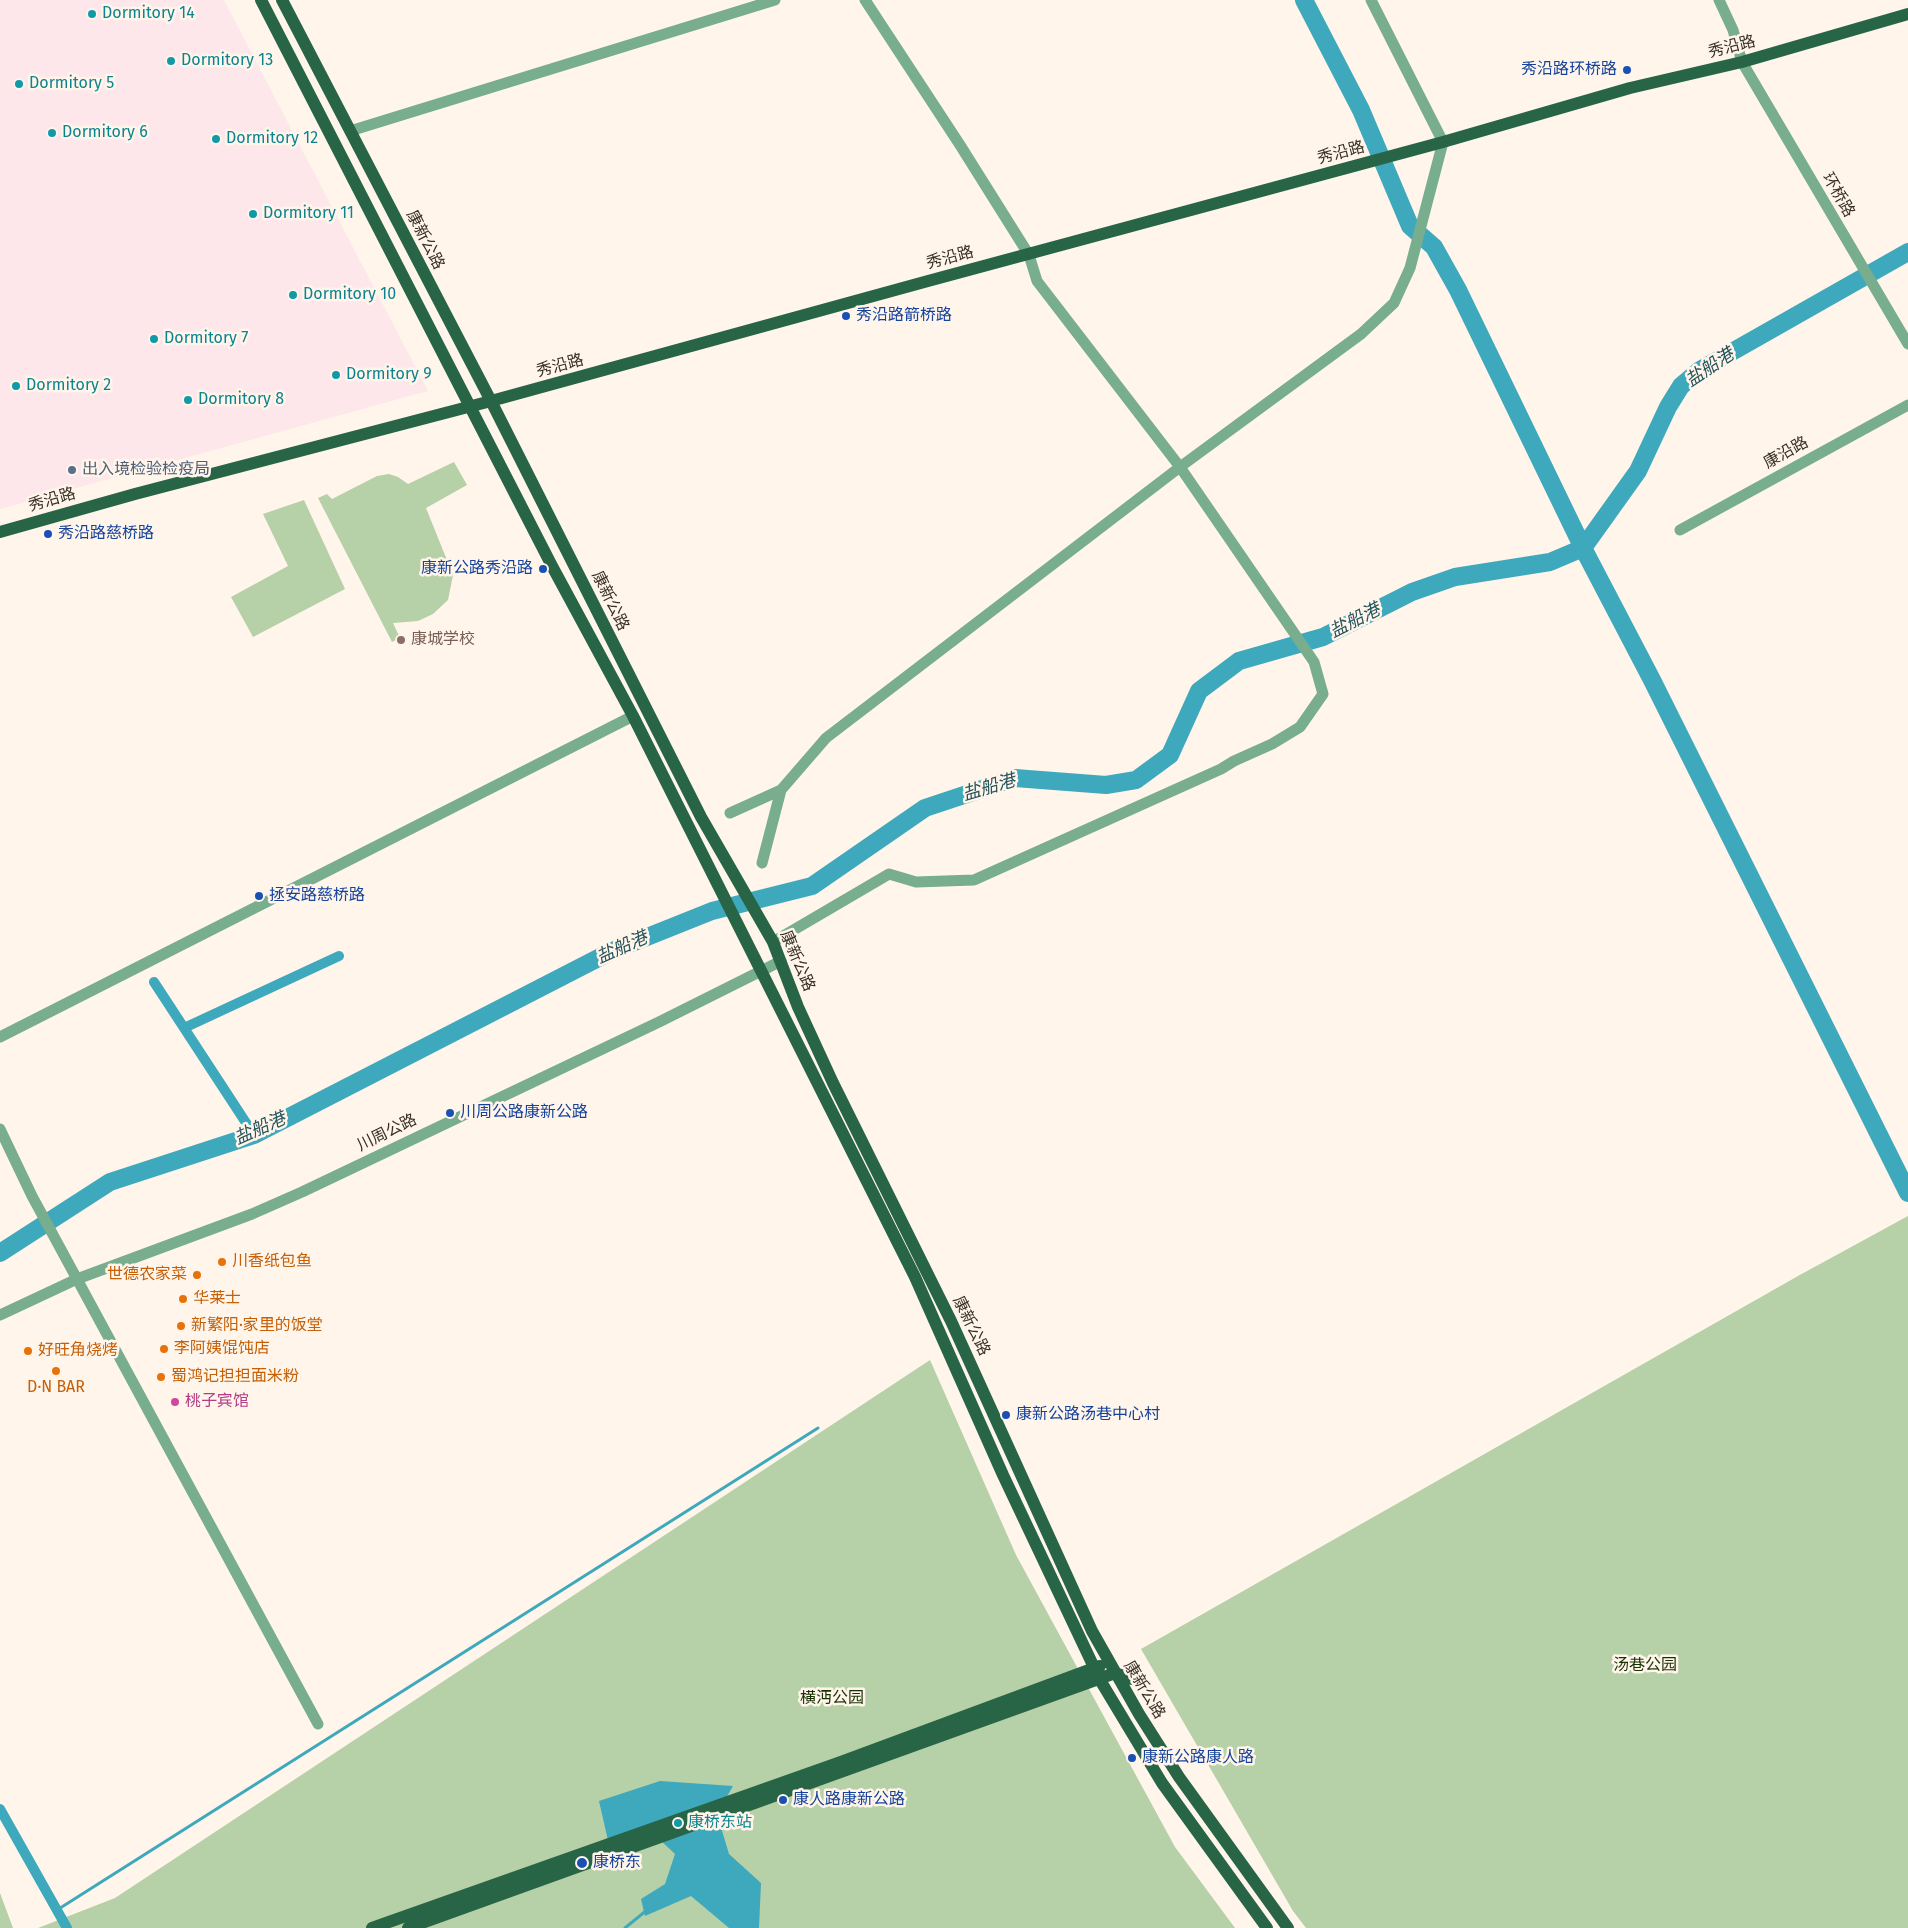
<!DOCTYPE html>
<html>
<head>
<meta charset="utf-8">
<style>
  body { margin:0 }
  canvas { display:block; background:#fff5eb }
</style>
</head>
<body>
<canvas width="1908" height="1928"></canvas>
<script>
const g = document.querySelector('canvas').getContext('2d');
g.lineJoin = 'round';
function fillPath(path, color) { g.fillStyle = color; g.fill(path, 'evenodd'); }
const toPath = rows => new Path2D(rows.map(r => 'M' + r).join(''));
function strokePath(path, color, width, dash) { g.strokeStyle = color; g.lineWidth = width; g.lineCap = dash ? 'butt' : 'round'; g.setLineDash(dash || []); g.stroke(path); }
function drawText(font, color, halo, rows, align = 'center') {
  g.font = font + ' "Fira Sans","Noto Sans SC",sans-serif'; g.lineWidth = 5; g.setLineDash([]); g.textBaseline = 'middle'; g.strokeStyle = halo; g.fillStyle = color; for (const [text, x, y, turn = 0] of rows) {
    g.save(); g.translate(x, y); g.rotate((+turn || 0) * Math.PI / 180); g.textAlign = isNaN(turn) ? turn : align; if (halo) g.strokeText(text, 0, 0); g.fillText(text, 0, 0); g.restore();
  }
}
const industrial = toPath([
  [0,0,224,0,428,391,0,509]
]);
const green = toPath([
  [454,462,467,485,426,508,453,575,448,600,433,614,418,621,393,623,400,638,392,642,318,498,327,494,332,499,377,476,389,474,398,477,408,484],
  [304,500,345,589,253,637,231,597,288,566,263,514],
  [1908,1216,1908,1928,1306,1928,1293,1911,1141,1649,1798,1276],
  [930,1360,1016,1555,1175,1847,1235,1928,38,1928,115,1898],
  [0,1893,13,1928,0,1928]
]);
const water = toPath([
  [660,1781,733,1786,717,1814,729,1854,761,1883,759,1928,729,1928,691,1896,645,1916,641,1899,665,1884,675,1854,657,1837,612,1858,599,1801]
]);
const stream = toPath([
  [57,1910,818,1428],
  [625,1928,647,1910]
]);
const canal = toPath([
  [154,982,254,1135],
  [184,1028,339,956],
  [0,1809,67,1928]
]);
const river = toPath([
  [1304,0,1361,110,1410,226,1434,247,1458,290,1583,548,1652,680,1908,1193],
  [0,1253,110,1182,254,1135,612,951,712,911,812,886,925,808,1015,778,1106,785,1136,780,1170,755,1199,691,1239,661,1323,637,1412,592,1455,577,1550,562,1583,548,1638,471,1668,407,1681,386,1700,370,1908,252]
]);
const minor = toPath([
  [1719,0,1733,30,1742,62,1908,344],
  [350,131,775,0],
  [1680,530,1908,405],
  [730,813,781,790],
  [762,863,781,790,826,738,1180,467,1361,334,1394,303,1410,268,1443,142,1371,0],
  [773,942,889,874,916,882,974,880,1221,769,1234,761,1272,744,1300,727,1323,694,1314,662,1180,467,1037,281,1029,255,960,145,865,0],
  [0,1037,633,716],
  [0,1129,32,1196,318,1724],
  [0,1315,77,1279,252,1214,302,1192,659,1022,781,961]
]);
const major = toPath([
  [261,0,552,566,633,716,915,1277,1003,1475,1100,1680,1162,1783,1267,1928],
  [282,0,491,401,701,817,773,942,798,1007,833,1083,951,1321,1092,1631,1139,1714,1179,1777,1288,1928],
  [0,532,135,494,491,401,928,281,1443,142,1630,88,1742,62,1908,14],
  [372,1928,841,1762,1100,1666],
  [408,1928,1115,1673,1132,1679]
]);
const markers = [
  [92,14,5,"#0f9aa8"],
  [171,61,5,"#0f9aa8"],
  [1627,70,5,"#1a4fb4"],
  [19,84,5,"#0f9aa8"],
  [52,133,5,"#0f9aa8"],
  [216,139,5,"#0f9aa8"],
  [253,214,5,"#0f9aa8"],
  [293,295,5,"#0f9aa8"],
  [846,316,5,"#1a4fb4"],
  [154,339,5,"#0f9aa8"],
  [336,375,5,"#0f9aa8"],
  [16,386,5,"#0f9aa8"],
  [188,400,5,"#0f9aa8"],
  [72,470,5,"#5c6f8a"],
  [48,534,5,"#1a4fb4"],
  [543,569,5,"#1a4fb4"],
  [401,640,5,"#8d6e63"],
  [259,896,5,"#1a4fb4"],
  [450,1113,5,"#1a4fb4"],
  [222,1262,5,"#e8710a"],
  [197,1275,5,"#e8710a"],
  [183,1299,5,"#e8710a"],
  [181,1326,5,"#e8710a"],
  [164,1349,5,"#e8710a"],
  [28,1351,5,"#e8710a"],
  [56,1371,5,"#e8710a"],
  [161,1377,5,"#e8710a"],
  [175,1402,5,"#d1479c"],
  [1006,1415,5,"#1a4fb4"],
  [1132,1758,5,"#1a4fb4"],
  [783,1800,5,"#1a4fb4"],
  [678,1823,5,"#0f9aa8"],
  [582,1863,6,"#1a4fb4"]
];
const cultureNames = [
  ["Dormitory 14",102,14],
  ["Dormitory 13",181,61],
  ["Dormitory 5",29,84],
  ["Dormitory 6",62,133],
  ["Dormitory 12",226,139],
  ["Dormitory 11",263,214],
  ["Dormitory 10",303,295],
  ["Dormitory 7",164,339],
  ["Dormitory 9",346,375],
  ["Dormitory 2",26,386],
  ["Dormitory 8",198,400],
  ["康桥东站",688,1823]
];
const streetNames = [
  ["秀沿路",1732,47,-14],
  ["秀沿路",1341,153,-15],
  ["环桥路",1838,195,60],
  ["康新公路",425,240,63],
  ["秀沿路",950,258,-15],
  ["秀沿路",560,366,-15],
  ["康沿路",1786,453,-29],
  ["秀沿路",52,500,-16],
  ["康新公路",610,601,64],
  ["康新公路",797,961,67],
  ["川周公路",387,1133,-26],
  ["康新公路",971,1326,64],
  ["康新公路",1144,1690,59]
];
const transitNames = [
  ["秀沿路环桥路",1617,70,"right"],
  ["秀沿路箭桥路",856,316],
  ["秀沿路慈桥路",58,534],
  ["康新公路秀沿路",533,569,"right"],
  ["拯安路慈桥路",269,896],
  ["川周公路康新公路",460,1113],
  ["康新公路汤巷中心村",1016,1415],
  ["康新公路康人路",1142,1758],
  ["康人路康新公路",793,1800],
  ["康桥东",593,1863]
];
const serviceNames = [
  ["出入境检验检疫局",82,470]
];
const educationNames = [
  ["康城学校",411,640]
];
const foodNames = [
  ["川香纸包鱼",232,1262],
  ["世德农家菜",187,1275,"right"],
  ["华莱士",193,1299],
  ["新繁阳·家里的饭堂",191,1326],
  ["李阿姨馄饨店",174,1349],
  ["好旺角烧烤",38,1351],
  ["蜀鸿记担担面米粉",171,1377],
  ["D·N BAR",56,1388,"center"]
];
const hotelNames = [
  ["桃子宾馆",185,1402]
];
const parkNames = [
  ["汤巷公园",1645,1666],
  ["横沔公园",832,1699]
];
const waterNames = [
  ["盐船港",1710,368,-34],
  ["盐船港",1355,621,-27],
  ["盐船港",989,788,-16],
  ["盐船港",622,948,-24],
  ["盐船港",260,1129,-24]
];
fillPath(industrial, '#fde7ea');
fillPath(green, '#b6d0a7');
fillPath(water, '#3ea9bc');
strokePath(stream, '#3ea9bc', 3);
strokePath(canal, '#3ea9bc', 10);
strokePath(river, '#3ea9bc', 18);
strokePath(minor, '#78ad8e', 11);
strokePath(major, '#286546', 12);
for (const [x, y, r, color] of markers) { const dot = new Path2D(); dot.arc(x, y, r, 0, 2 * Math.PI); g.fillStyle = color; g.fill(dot); strokePath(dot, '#fff5eb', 2); }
drawText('16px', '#0d838f', '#fff5eb', cultureNames, 'left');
drawText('16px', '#393026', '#fff5eb', streetNames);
drawText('16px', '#164399', '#fff5eb', transitNames, 'left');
drawText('16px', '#4e5e75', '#fff5eb', serviceNames, 'left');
drawText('16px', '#785e54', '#fff5eb', educationNames, 'left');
drawText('16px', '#c56008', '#fff5eb', foodNames, 'left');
drawText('16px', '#b23c85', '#fff5eb', hotelNames, 'left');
drawText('16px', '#183103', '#fff5eb', parkNames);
drawText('italic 18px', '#25535b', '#fff5eb', waterNames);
</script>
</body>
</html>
